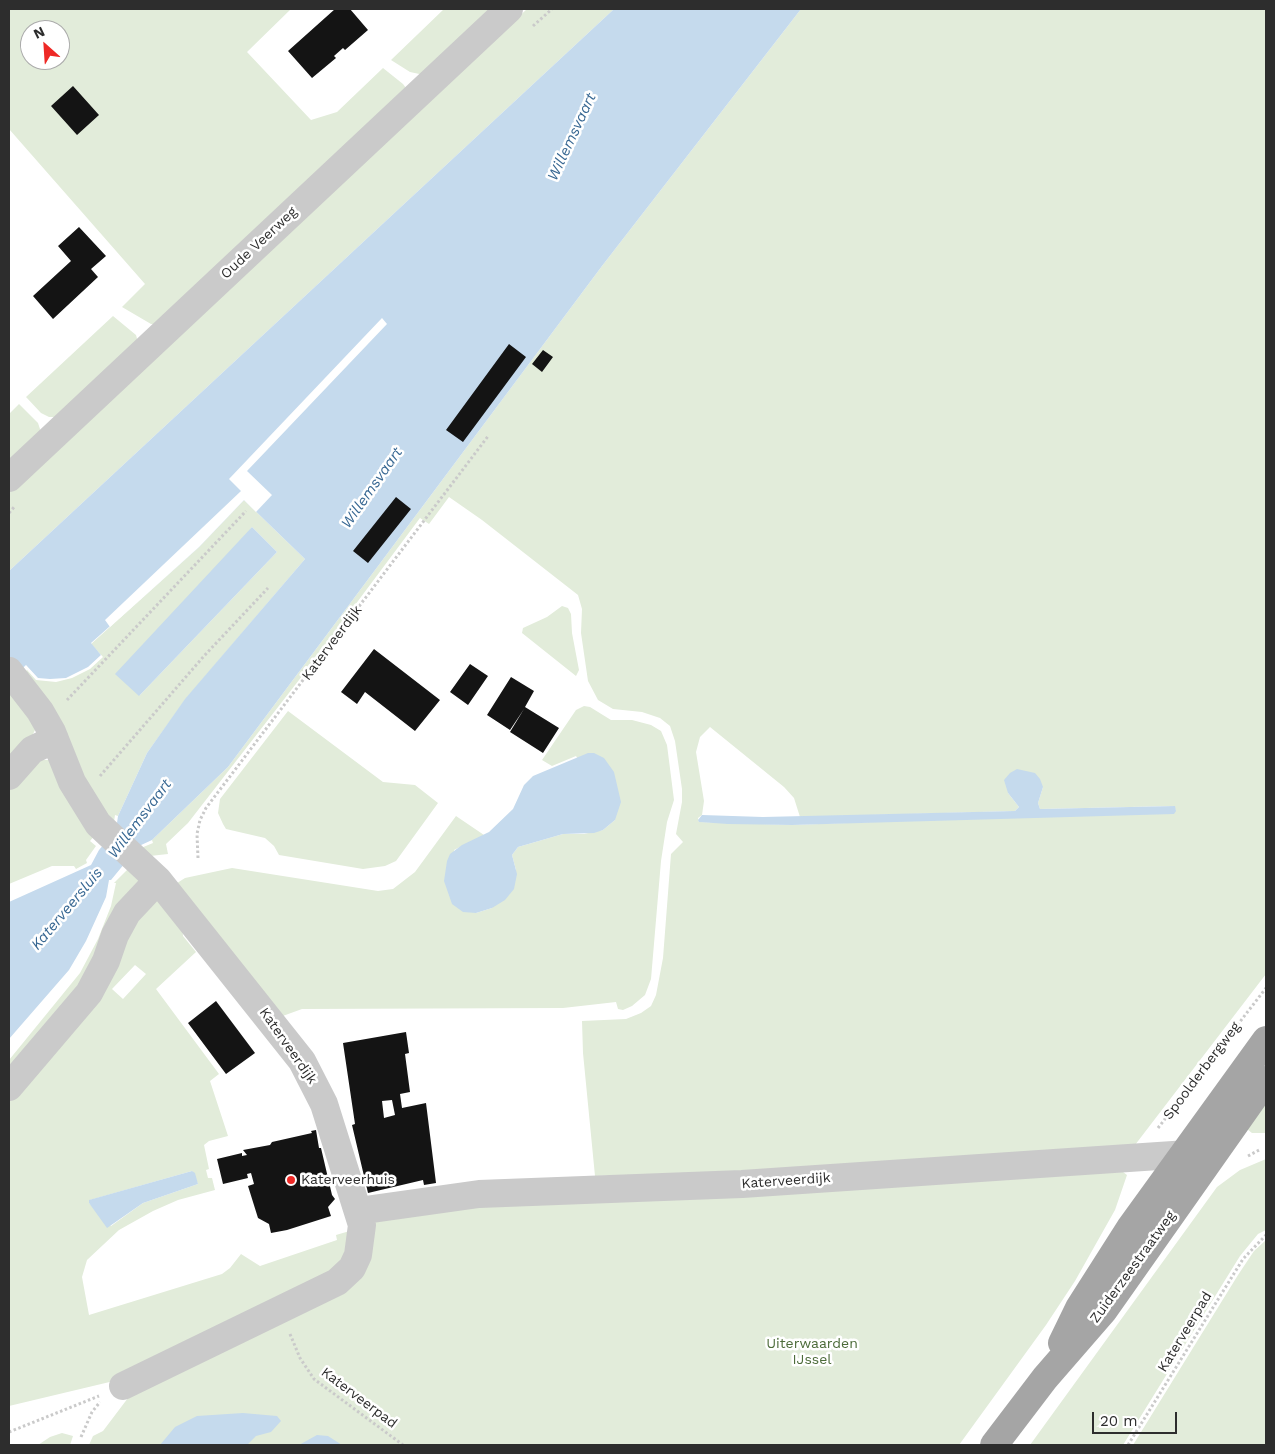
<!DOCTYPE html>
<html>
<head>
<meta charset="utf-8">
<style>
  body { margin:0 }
  #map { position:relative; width:1275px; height:1454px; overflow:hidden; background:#fff; font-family:"Work Sans",sans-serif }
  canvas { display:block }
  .frame { position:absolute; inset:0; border:10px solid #2d2d2d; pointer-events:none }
  .north { position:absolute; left:20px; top:20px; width:50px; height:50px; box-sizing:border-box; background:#fff; border:1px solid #ababab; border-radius:50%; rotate:334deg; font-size:14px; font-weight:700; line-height:20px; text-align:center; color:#2d2d2d }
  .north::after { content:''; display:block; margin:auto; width:18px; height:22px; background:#ee2926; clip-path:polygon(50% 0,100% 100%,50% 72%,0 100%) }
  .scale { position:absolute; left:1092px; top:1412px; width:85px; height:22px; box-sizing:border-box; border:2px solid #2d2d2d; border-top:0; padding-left:6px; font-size:15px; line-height:18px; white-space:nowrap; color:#2d2d2d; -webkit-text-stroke:4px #fff; paint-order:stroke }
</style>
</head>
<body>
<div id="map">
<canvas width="1275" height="1454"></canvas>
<div class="frame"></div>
<div class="north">N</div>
<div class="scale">20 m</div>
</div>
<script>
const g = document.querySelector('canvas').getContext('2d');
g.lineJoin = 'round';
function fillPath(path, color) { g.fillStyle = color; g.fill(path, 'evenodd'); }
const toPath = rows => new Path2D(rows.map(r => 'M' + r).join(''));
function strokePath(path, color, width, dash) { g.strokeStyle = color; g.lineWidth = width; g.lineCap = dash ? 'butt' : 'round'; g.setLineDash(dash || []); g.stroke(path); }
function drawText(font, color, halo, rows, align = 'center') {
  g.font = font + ' "Work Sans",sans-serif'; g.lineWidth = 5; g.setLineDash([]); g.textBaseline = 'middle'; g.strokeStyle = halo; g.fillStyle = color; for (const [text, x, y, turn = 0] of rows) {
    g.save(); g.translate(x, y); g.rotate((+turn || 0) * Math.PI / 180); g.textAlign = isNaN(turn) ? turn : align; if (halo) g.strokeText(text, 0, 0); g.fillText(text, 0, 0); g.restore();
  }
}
const green = toPath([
  [9,9,291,9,247,52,311,120,337,112,383,68,403,84,406,88,157,324,151,324,122,307,145,284,9,129],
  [30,30,60,30,60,60,30,60],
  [444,9,495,9,424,75,410,72,391,60],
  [527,9,614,9,9,571,9,492],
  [801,9,1266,9,1266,974,1135,1145,915,1166,595,1176,583,1053,582,1021,626,1019,641,1013,651,1006,656,995,663,958,671,854,683,842,676,834,682,802,682,789,675,741,670,726,660,718,642,712,613,709,598,700,588,681,581,633,582,609,578,595,482,520,449,497,429,524,420,518,299,680,188,823,166,844,168,854,150,856,141,848,153,843,152,840,228,767,602,266],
  [710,727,784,787,794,798,800,817,1015,811,1019,807,1008,793,1043,787,1038,803,1040,809,1174,806,1176,811,792,825,699,822,698,818,702,815,704,801,696,752,700,737],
  [113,316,136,335,138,342,57,417,49,417,41,413,26,397],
  [19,404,38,423,41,432,9,462,9,414],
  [244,500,305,559,185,700,147,753,118,816,115,815,113,829,22,675,27,670,36,680,56,682,72,678,90,669,103,657,91,644,199,547],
  [252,527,277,552,139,696],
  [562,606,568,608,571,614,572,633,579,670,576,676,522,633,523,628,547,617],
  [9,692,36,728,31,738,9,765],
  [584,706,590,707,611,720,632,720,651,725,661,731,667,745,674,800,667,822,661,861,651,979,645,995,632,1006,623,1010,618,1009,616,1002,563,1008,302,1009,280,1017,174,885,185,878,232,868,378,891,393,889,415,872,456,816,484,835,454,850,476,913,492,908,516,870,512,855,518,847,563,834,584,834,603,830,615,820,576,756,552,766,542,760,576,710],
  [288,711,383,782,415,785,438,803,396,861,385,866,363,869,279,855,274,846,265,838,226,829,223,824,218,813,220,799],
  [42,760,49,760,95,835,90,841,96,846,86,860,87,863,76,869,74,866,52,866,9,884,9,785,23,770],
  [131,866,142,876,100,957,9,1078,9,1060,80,973,98,939,111,906,116,883,114,883],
  [160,901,182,925,183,936,196,952,156,989,219,1074,210,1081,228,1136,209,1141,204,1145,209,1169,206,1170,208,1178,212,1178,215,1190,178,1200,153,1211,119,1230,87,1260,82,1277,89,1315,222,1274,230,1268,241,1254,260,1266,337,1240,336,1235,353,1230,339,1267,118,1380,9,1406,9,1097,144,902],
  [135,965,146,974,123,999,112,989],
  [192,1171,198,1184,143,1203,111,1226,89,1203,90,1200],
  [1266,1093,1266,1133,1252,1133,1243,1126],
  [1266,1159,1266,1230,1258,1234,1240,1256,1123,1445,1030,1445,1217,1187,1240,1170],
  [1123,1172,1127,1175,1115,1210,1075,1281,1046,1325,959,1445,89,1445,93,1436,103,1431,131,1394,334,1290,374,1223,379,1219,439,1209],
  [1266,1240,1266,1445,1133,1445,1238,1275,1254,1251],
  [62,1433,73,1436,70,1445,38,1445,50,1437]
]);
const water = toPath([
  [614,9,801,9,602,266,228,767,152,840,139,846,111,880,109,880,106,897,86,941,69,970,9,1039,9,902,91,865,99,850,116,830,118,816,147,753,185,699,305,559,244,500,199,547,91,643,101,655,88,667,66,678,50,679,38,678,26,665,9,681,9,571],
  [252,527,277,552,139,696,115,674],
  [588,753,594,753,604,758,614,772,621,802,615,820,603,830,594,833,563,834,518,847,512,855,517,874,514,889,505,900,492,908,476,913,463,912,452,904,444,881,447,861,450,854,462,845,489,832,513,809,524,785,533,776],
  [1017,769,1035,773,1040,779,1043,787,1038,803,1040,809,1175,806,1176,811,1174,814,792,825,728,824,699,822,698,820,702,815,763,817,1015,811,1019,807,1008,793,1004,780,1010,773],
  [192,1171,195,1173,198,1184,143,1203,107,1228,89,1203,89,1200],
  [243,1413,277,1416,281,1421,271,1432,256,1436,247,1445,160,1445,175,1427,197,1416],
  [317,1435,328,1436,342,1445,299,1445]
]);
const pier = toPath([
  [382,318,387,324,247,471,272,495,256,512,244,500,199,547,110,627,105,620,241,491,229,479]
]);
const building = toPath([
  [335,9,350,9,368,30,345,50,343,48,334,56,336,58,312,78,288,51],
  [73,86,99,115,77,135,51,106],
  [79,227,106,256,91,269,98,277,53,319,33,296,71,261,58,246],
  [509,344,526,357,463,442,446,430],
  [543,350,553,357,542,372,532,364],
  [396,497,411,509,368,563,353,551],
  [374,649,440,700,415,731,365,692,357,704,341,692],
  [470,664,488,676,468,705,450,692],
  [511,677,534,691,525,707,559,728,543,753,510,732,524,709,510,730,487,715],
  [216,1001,255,1053,226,1074,188,1023],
  [406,1032,409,1053,405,1054,410,1092,400,1094,402,1108,426,1103,436,1183,424,1185,423,1180,368,1193,352,1125,355,1124,343,1043],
  [392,1100,395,1115,384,1118,382,1101],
  [316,1130,319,1148,321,1148,332,1195,335,1199,328,1207,331,1216,287,1230,271,1233,269,1224,258,1218,248,1186,254,1184,251,1173,247,1174,248,1178,223,1184,217,1159,242,1153,242,1156,247,1155,243,1150,270,1145,272,1142,312,1133,311,1131]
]);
const path = toPath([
  [533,26,552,9],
  [9,513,15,506],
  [67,700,246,511],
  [100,776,204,656,268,588],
  [198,858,197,834,200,820,206,808,489,435],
  [1158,1128,1266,988],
  [1248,1156,1261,1149],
  [290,1334,300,1358,314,1379,403,1445],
  [9,1432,99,1396],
  [81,1437,92,1412,100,1402],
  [1128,1445,1243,1259,1266,1235]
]);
const minor = toPath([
  [9,478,509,9],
  [9,671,40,711,52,732,72,782,98,824,158,880,302,1061,324,1104,362,1225,358,1255,352,1268,337,1282,123,1386],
  [9,776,32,750,55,739],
  [9,1087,89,993,106,961,115,935,127,913,158,880],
  [358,1211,479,1194,742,1184,1203,1153]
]);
const major = toPath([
  [1062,1343,1079,1308,1130,1228,1266,1040],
  [994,1445,1045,1378,1104,1310,1266,1080]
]);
const markers = [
  [291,1180,5,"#ee2926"]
];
const streetNames = [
  ["Oude Veerweg",259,243,-43],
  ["Katerveerdijk",332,643,-53],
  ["Katerveerdijk",288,1046,55],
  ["Spoolderbergweg",1202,1071,-53],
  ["Katerveerdijk",786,1181,-4],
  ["Zuiderzeestraatweg",1133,1267,-54],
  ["Katerveerpad",1185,1332,-59],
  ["Katerveerpad",359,1398,37]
];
const poiNames = [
  ["Katerveerhuis",301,1180]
];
const parkNames = [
  ["Uiterwaarden",812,1344],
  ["IJssel",812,1360]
];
const waterNames = [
  ["Willemsvaart",572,137,-65],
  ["Willemsvaart",372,488,-55],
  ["Willemsvaart",140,819,-53],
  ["Katerveersluis",67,909,-50]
];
fillPath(green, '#e2ecda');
fillPath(water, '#c5daed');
fillPath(pier, '#fff');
fillPath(building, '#141414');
strokePath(path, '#cacaca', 3, [2.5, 2.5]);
strokePath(minor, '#cacaca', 28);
strokePath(major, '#a5a5a5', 28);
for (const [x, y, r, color] of markers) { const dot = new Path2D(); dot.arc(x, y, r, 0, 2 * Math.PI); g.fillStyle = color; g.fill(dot); strokePath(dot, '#fff', 2); }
drawText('14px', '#2d2d2d', '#fff', streetNames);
drawText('14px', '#2d2d2d', '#fff', poiNames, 'left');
drawText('14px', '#4c6b39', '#fff', parkNames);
drawText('italic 15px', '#386893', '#fff', waterNames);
</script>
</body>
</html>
